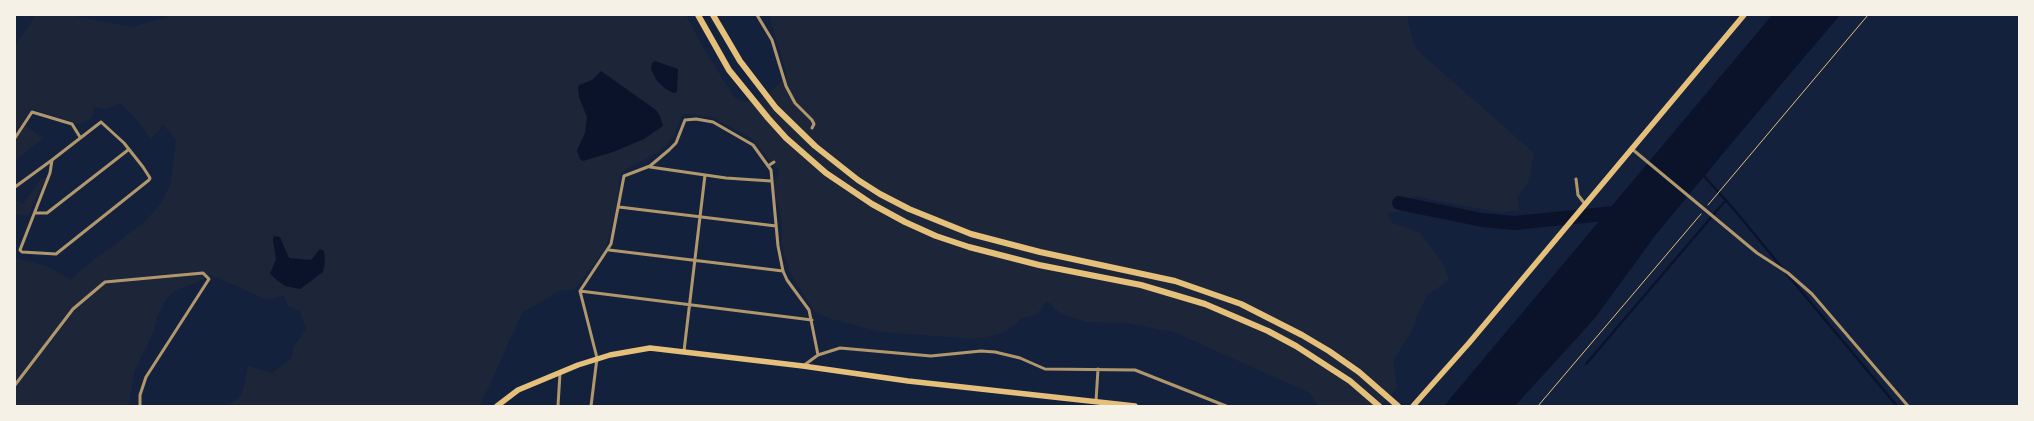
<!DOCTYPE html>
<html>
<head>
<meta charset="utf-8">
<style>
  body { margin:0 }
  #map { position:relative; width:2034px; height:421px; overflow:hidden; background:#14213d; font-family:"Noto Sans",sans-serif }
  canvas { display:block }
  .frame { position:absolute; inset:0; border:16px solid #f6f1e7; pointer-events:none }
</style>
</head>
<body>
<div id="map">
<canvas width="2034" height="421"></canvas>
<div class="frame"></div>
</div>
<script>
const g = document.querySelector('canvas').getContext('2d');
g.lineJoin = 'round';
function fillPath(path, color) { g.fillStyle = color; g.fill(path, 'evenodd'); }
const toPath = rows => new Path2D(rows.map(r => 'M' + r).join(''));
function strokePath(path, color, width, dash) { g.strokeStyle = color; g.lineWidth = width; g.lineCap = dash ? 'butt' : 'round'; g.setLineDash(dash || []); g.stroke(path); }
const green = toPath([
  [36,15,70,15,133,27,174,15,686,15,703,47,734,97,743,102,760,100,778,85,787,75,769,15,1407,15,1413,42,1418,51,1534,153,1528,183,1518,197,1519,210,1499,212,1432,200,1417,196,1403,200,1400,211,1388,213,1392,223,1421,233,1445,267,1449,280,1428,295,1418,313,1413,329,1393,361,1397,388,1381,406,1318,406,1310,393,1174,332,1125,323,1086,322,1061,314,1047,301,1036,315,1021,318,1015,325,1000,334,975,339,881,332,828,318,814,311,791,274,781,244,782,222,774,187,779,171,751,138,712,117,689,114,682,115,674,137,659,152,623,171,620,175,615,213,606,248,575,289,559,291,522,313,480,406,228,406,242,394,248,366,272,373,292,358,293,347,307,329,299,310,288,306,284,296,271,299,261,297,211,275,196,283,178,289,171,294,165,301,157,317,154,331,135,370,128,406,15,406,15,258,46,266,71,280,82,269,142,224,160,205,171,183,176,140,163,125,151,140,138,121,120,103,107,109,95,107,92,118,80,124,32,109,15,133,15,46],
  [25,125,43,138,15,161,15,142],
  [47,176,28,216,15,215,15,199,23,204,40,180]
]);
const water = toPath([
  [1772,15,1840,15,1730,145,1654,237,1595,318,1515,406,1444,406],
  [655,61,678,69,677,92,673,93,666,89,657,81,651,69,652,63],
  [601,71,656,110,660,116,663,126,644,139,613,152,583,161,580,159,577,150,585,133,587,117,579,97,578,88,579,85,592,80],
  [274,236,280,237,289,258,311,260,320,249,324,251,325,261,323,272,300,289,285,286,278,281,270,274,276,259,273,240]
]);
const stream = toPath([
  [1704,176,1737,213,1783,269],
  [1786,273,1897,406],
  [1586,364,1726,200]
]);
const river = toPath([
  [1399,203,1482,220,1514,223,1624,212]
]);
const path = toPath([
  [1708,205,1868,15],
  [1538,406,1701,214]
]);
const minor = toPath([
  [757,15,772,40,786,86,795,103,812,120,814,124,812,128],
  [101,122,124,143,143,167,150,178,149,180,56,254,22,252,20,250,50,173,52,160,101,122],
  [15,138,32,112,72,124,80,137],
  [1632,149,1757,253,1788,273,1812,294,1908,406],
  [768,166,774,162],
  [650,167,726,178,771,181],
  [1576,179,1578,195,1585,204],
  [15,187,52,160],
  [619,207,776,226],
  [35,213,47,213,128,150],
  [609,250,783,271],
  [580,291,812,320],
  [684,351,705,175],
  [803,366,818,355,840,348,931,356,981,351,995,352,1020,358,1045,369,1135,370,1226,406],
  [15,385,73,309,105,282,203,273,209,279,146,377,140,395,140,406],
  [1096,401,1098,369],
  [558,406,560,373],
  [591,406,597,358,580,291,611,244,624,176,650,166,669,150,676,143,685,120,696,119,713,122,753,145,771,170,778,246,783,271,787,280,809,310,818,355]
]);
const trunk = toPath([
  [497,406,518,390,578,365,610,355,650,348,803,366,908,381,1135,406],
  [1413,406,1469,343,1744,15]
]);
const motorway = toPath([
  [698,15,729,70,768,118,786,138,826,173,872,204,905,222,936,236,969,247,1039,265,1141,285,1205,304,1268,331,1296,346,1350,381,1379,406],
  [713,15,740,61,776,108,815,146,858,180,880,194,909,209,971,234,1040,252,1175,281,1241,304,1302,335,1329,351,1359,372,1398,406]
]);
fillPath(green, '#1d2539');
fillPath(water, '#0b132b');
strokePath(stream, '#0b132b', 2.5);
strokePath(river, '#0b132b', 14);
strokePath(path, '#e5c07b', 1);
strokePath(minor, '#b1986c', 3);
strokePath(trunk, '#e5c07b', 5.5);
strokePath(motorway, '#e5c07b', 6);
</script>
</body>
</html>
